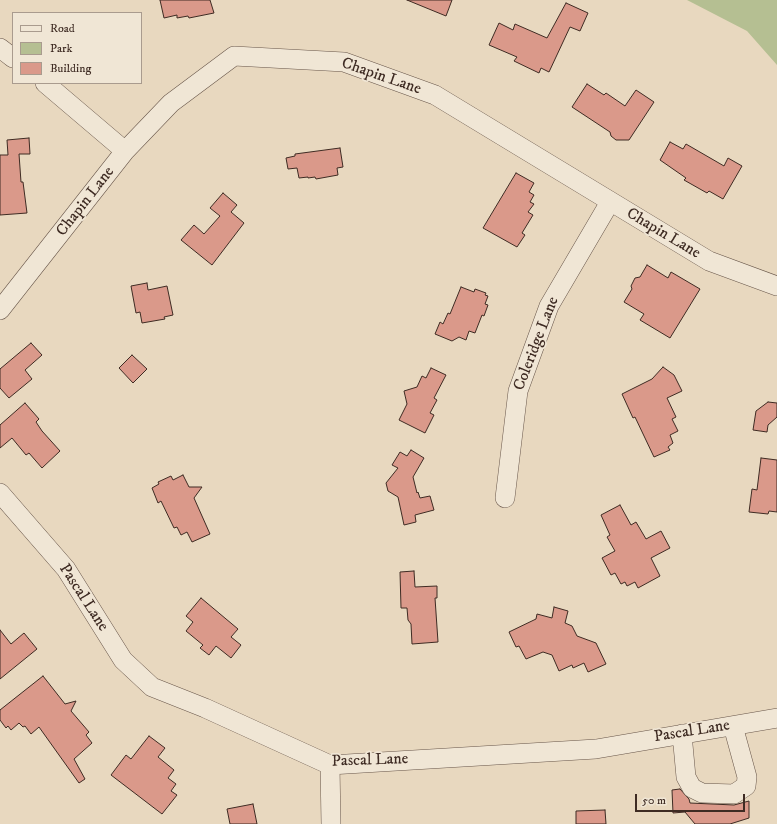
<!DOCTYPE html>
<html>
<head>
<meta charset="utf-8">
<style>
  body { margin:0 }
  #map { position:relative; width:777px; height:824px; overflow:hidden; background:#e8d8bf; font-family:"IM FELL DW Pica",serif }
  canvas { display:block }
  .legend { position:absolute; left:12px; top:12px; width:130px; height:72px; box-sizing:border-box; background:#f0e6d5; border:1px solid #a99b8e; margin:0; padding:5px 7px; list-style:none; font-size:12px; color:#3e2b23 }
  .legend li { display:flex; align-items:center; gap:8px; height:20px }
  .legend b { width:20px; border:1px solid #a99b8e }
  .scale { position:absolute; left:635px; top:794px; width:110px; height:18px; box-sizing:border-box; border:2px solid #3e2b23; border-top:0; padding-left:5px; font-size:12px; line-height:14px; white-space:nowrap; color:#3e2b23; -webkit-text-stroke:3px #f0e6d5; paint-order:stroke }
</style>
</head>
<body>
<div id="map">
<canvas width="777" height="824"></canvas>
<ul class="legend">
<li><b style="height:5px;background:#f0e6d5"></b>Road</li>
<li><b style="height:11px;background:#b5bf92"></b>Park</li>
<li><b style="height:11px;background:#da998a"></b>Building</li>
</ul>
<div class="scale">50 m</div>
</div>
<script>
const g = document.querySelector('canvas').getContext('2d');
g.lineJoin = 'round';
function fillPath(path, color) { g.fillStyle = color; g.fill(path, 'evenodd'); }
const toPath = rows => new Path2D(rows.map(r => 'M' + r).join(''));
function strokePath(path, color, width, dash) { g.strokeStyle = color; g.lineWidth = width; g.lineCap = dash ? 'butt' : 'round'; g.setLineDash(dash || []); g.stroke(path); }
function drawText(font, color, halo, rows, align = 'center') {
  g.font = font + ' "IM FELL DW Pica",serif'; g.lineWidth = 3.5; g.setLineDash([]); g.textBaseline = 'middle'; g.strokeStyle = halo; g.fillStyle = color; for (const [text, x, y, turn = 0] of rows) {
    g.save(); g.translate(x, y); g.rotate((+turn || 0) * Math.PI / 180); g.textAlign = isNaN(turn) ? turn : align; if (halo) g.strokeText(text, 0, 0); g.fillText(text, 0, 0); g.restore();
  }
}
const green = toPath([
  [687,0,777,0,777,65,747,31]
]);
const building = toPath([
  [160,0,210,0,214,13,189,18,188,16,177,18,177,15,164,18,160,0],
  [407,0,452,0,446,16,407,0],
  [566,3,588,13,580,31,570,27,549,72,541,68,539,73,514,61,517,57,489,45,499,23,513,30,515,24,547,38,566,3],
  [587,84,604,95,606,93,625,106,636,90,654,102,629,140,616,140,611,136,610,132,572,107,587,84],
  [29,138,30,154,19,154,21,182,23,182,27,213,0,215,0,155,8,155,7,140,29,138],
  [670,142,683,149,686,144,724,166,728,158,742,166,723,199,709,191,707,193,684,180,686,178,660,160,670,142],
  [340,148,343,167,337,168,338,175,316,179,315,177,308,178,308,177,299,178,297,168,288,169,286,158,295,156,295,154,340,148],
  [516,173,534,183,529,192,534,195,530,202,534,204,528,212,533,215,522,233,525,235,517,247,483,228,516,173],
  [223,193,237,205,231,212,244,223,212,265,181,240,194,225,204,234,220,216,210,208,223,193],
  [647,265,668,278,671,272,700,289,670,338,640,320,644,314,624,302,632,289,631,286,635,278,640,277,647,265],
  [147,283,148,290,167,286,173,315,164,317,165,319,142,323,140,312,136,313,131,286,147,283],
  [461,287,474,292,475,289,486,293,485,295,488,296,485,304,488,305,484,316,482,315,475,333,469,331,466,340,459,337,452,341,435,334,440,322,443,324,448,313,450,314,461,287],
  [31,343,42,355,25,370,32,379,9,398,0,388,0,369,31,343],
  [132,355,147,369,133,383,119,368,132,355],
  [663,367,674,375,682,391,667,398,676,417,672,419,678,431,670,435,673,443,668,447,670,450,654,457,635,417,633,418,622,394,652,379,663,367],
  [431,368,446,375,434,398,437,400,430,413,434,415,425,433,399,420,407,404,404,391,417,387,422,376,426,378,431,368],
  [768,402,777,403,777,417,768,425,767,432,753,430,756,411,768,402],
  [25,403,39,419,36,422,42,431,60,451,42,468,29,453,26,455,12,438,0,448,0,425,25,403],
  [411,450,424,458,413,477,417,493,418,492,420,498,430,496,434,510,415,515,416,522,404,525,398,497,388,491,386,483,398,468,392,465,400,452,407,456,411,450],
  [761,458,777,460,777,512,769,511,768,514,749,512,752,489,757,490,761,458],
  [183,475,189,487,202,487,194,498,210,534,192,542,187,532,181,535,177,527,174,528,161,501,158,503,152,488,159,484,158,482,171,476,173,480,183,475],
  [620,505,631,525,636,522,646,539,661,531,670,548,651,558,660,576,638,588,635,582,627,586,625,582,621,584,615,573,611,575,602,558,615,551,607,537,610,535,601,515,620,505],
  [414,571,415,587,437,586,437,598,435,598,438,642,412,644,411,624,408,620,407,608,401,608,400,572,414,571],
  [201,598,238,629,231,637,241,645,231,658,216,646,209,655,200,648,203,645,186,631,193,622,186,616,201,598],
  [554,607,568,611,565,623,572,626,577,636,596,643,606,664,588,672,584,663,573,668,572,665,559,671,552,655,543,652,526,659,519,646,516,647,509,632,536,619,537,614,552,618,554,607],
  [0,630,11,644,24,633,37,649,0,679,0,630],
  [43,676,65,704,76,701,71,711,89,732,86,735,92,743,74,759,85,779,79,783,39,727,31,734,25,726,23,727,19,723,11,730,8,726,6,728,0,720,0,710,43,676],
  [149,736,165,748,158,757,174,770,168,778,176,784,171,791,177,795,162,814,111,775,126,755,131,759,149,736],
  [680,789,689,799,690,803,734,805,749,801,749,818,730,824,695,824,685,812,673,813,672,790,680,789],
  [253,804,257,824,230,824,227,809,253,804],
  [605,810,606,824,576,824,576,811,605,810]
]);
const minor = toPath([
  [0,48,13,58],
  [45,83,125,151],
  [0,310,125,151,171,103,234,56,344,62,435,95,709,261,777,286],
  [0,493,66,569,123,660,152,687,205,708,330,765,596,749,777,718],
  [505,498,518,391,549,306,610,202],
  [682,734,686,777,692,788,702,793,734,794,746,786,747,777,733,726],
  [330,765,331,824]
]);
const streetNames = [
  ["Chapin Lane",381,77,19],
  ["Chapin Lane",86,202,-52],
  ["Chapin Lane",663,234,31],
  ["Coleridge Lane",537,344,-69],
  ["Pascal Lane",83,598,57],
  ["Pascal Lane",692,732,-9],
  ["Pascal Lane",370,761,-2]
];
fillPath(green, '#b5bf92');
fillPath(building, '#da998a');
strokePath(building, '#3e2b23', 1);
strokePath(minor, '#68564a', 20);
strokePath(minor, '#f0e6d5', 19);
drawText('16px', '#3e2b23', '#f0e6d5', streetNames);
</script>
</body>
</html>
